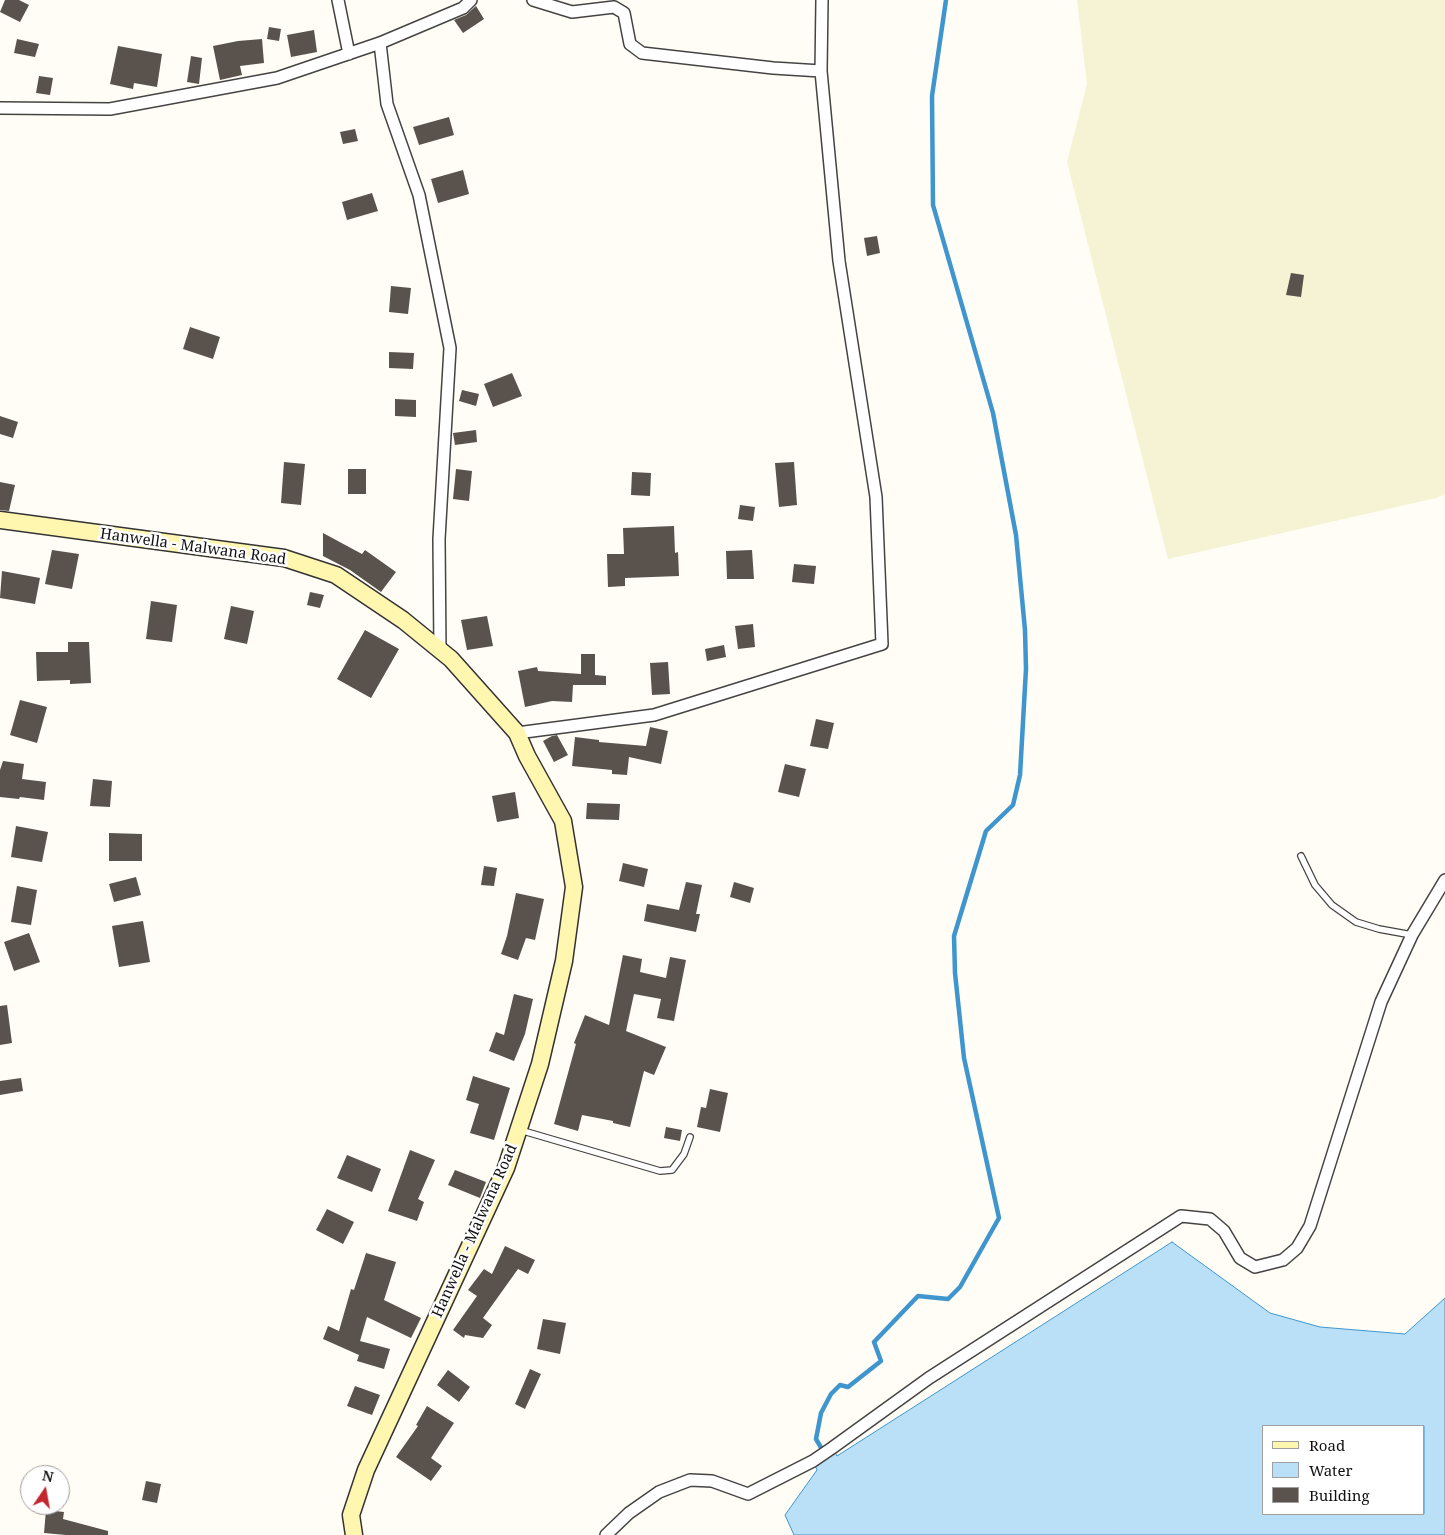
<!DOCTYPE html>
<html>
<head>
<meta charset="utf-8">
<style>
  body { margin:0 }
  #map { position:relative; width:1445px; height:1535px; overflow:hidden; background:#fffdf5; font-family:"Noto Serif",serif }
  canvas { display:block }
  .legend { position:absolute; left:1262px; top:1425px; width:162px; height:90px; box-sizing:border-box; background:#fff; border:1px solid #a0a0a0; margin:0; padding:6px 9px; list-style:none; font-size:15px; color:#111 }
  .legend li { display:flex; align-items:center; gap:10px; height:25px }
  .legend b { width:25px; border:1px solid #a0a0a0 }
  .north { position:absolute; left:20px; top:1465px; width:50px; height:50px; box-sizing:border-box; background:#fff; border:1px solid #a0a0a0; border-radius:50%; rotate:12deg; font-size:14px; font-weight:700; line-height:20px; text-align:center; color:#111 }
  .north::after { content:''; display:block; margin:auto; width:18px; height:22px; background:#c4262e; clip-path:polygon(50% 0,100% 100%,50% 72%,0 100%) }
</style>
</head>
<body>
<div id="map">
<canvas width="1445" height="1535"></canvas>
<ul class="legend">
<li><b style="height:6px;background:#fff6b0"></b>Road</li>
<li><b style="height:14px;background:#b9e0f7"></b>Water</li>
<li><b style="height:14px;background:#5a524d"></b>Building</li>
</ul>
<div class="north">N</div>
</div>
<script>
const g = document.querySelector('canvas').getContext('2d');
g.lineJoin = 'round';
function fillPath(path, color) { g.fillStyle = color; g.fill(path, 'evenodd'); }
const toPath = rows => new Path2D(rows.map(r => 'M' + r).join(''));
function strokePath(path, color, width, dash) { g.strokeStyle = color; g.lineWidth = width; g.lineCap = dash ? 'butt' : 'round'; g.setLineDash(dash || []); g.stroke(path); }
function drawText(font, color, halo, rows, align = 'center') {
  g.font = font + ' "Noto Serif",serif'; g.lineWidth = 5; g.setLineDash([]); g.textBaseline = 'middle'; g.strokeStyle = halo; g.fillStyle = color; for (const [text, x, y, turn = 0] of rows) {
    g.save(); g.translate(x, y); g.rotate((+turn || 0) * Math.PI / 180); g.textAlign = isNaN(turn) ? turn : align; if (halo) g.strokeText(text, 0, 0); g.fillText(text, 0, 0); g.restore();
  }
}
const farmland = toPath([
  [1077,0,1445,0,1445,494,1436,498,1168,559,1067,162,1087,84]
]);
const water = toPath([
  [1172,1242,1270,1313,1320,1327,1405,1334,1445,1298,1445,1535,794,1535,785,1515,817,1470,813,1461,832,1448,837,1456,1172,1242],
  [1264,1426,1424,1426,1424,1514,1264,1514,1264,1426]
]);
const stream = toPath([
  [823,1451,816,1439,821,1413,831,1394,840,1385,848,1387,881,1361,874,1342,918,1296,948,1299,960,1287,999,1218,964,1058,955,973,954,936,986,831,1013,805,1020,775,1026,669,1025,630,1016,535,993,413,933,205,932,96,946,0]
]);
const building = toPath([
  [5,0,19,0,29,5,20,22,0,12],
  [476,6,484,19,463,33,454,20,466,15],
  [269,27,281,29,279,41,267,39],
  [314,30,317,52,291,57,287,35],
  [17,39,39,44,35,57,14,53],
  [262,39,264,63,240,66,242,75,220,80,213,46,238,41],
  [118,46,162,54,157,87,134,83,133,89,110,84],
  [191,56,202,58,199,84,187,82],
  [39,76,53,78,50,95,36,93],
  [449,117,454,135,419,145,413,127],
  [355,129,358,141,343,144,340,132],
  [463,170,469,194,438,203,431,179],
  [372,193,378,211,347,220,342,202],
  [877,236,880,253,867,256,864,238],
  [1291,273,1304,275,1301,297,1286,295],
  [391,286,411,288,408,314,389,312],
  [190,327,220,337,213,359,183,349],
  [389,352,414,353,413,369,389,368],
  [512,373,522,396,493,407,484,384],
  [462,390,479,394,476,406,459,401],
  [395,399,416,400,416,417,395,416],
  [0,416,18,422,13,438,0,434],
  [476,430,477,442,455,445,453,433],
  [284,462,305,464,301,505,281,503],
  [794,462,797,505,779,507,775,463],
  [348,469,366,469,366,494,348,494],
  [456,469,472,471,469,501,453,499],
  [632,472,651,473,650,496,631,495],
  [0,482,15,485,9,511,0,510],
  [740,505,755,507,753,521,738,519],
  [674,526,675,553,678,552,679,576,625,578,625,586,608,587,607,554,624,554,623,528],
  [323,533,362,554,365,550,396,572,381,592,350,570,323,556],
  [52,550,79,554,72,589,45,584],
  [752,550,754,579,727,579,726,551],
  [794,564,816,566,814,584,792,582],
  [2,571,40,578,35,604,0,598],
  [310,592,324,595,320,608,307,605],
  [151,601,177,605,172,642,146,639],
  [231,606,254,611,247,644,224,639],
  [487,616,493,646,467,650,461,620],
  [753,624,755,647,738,649,735,626],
  [365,630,399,649,371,698,337,679],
  [68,642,89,642,91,683,70,684,70,680,37,681,36,652,68,652],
  [724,645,726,657,707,661,705,649],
  [581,654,595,654,595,675,606,676,606,685,573,685,572,702,552,701,525,707,518,671,537,667,538,671,581,674],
  [668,662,670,694,652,695,650,663],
  [20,700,47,707,37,743,10,735],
  [816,719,834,723,828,749,810,746],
  [650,727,668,731,661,764,629,757,627,775,612,774,612,770,572,766,575,737,599,740,599,742,646,746],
  [557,735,568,755,554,762,543,741,552,736],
  [3,761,24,764,22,779,46,782,44,800,20,797,19,799,0,797,0,770],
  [785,764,806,769,799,797,778,792],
  [93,779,112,781,110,807,90,806],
  [515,792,519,818,497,822,492,796],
  [587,803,620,804,619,820,586,819],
  [16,826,48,832,42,862,11,857],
  [109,833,142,834,142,861,109,861],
  [623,863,648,869,644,887,619,881],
  [484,866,497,868,494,886,481,885],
  [136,877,141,895,114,902,109,884],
  [686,882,702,885,696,914,700,914,696,932,644,921,647,904,679,910],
  [734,882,754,888,750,903,730,897],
  [17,886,37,890,31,925,11,922],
  [516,893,544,899,535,940,526,938,518,960,501,954,507,936],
  [143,921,150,962,119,967,112,926],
  [29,933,40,962,14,971,4,942],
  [623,955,642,959,640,972,666,978,670,957,686,960,674,1021,657,1018,661,999,634,994,626,1031,666,1047,654,1075,644,1071,630,1127,613,1123,613,1121,582,1115,578,1131,554,1124,576,1044,574,1043,585,1015,609,1025],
  [514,994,533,999,525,1034,514,1061,489,1051,496,1032,504,1035],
  [7,1005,12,1043,0,1045,0,1006],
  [473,1076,510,1088,494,1140,470,1133,479,1104,466,1100],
  [21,1078,23,1091,0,1095,0,1081],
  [710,1089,728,1093,720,1132,697,1127,701,1107,706,1108],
  [666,1127,682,1130,680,1141,664,1138],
  [410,1150,435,1160,418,1199,424,1202,417,1221,388,1211],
  [347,1155,381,1169,372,1192,337,1178],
  [455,1170,486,1182,480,1198,448,1185],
  [327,1209,354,1222,343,1244,316,1230],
  [505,1246,535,1260,528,1274,518,1269,483,1318,492,1325,483,1338,465,1335,464,1338,453,1330,477,1296,468,1290,484,1269,492,1274],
  [366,1253,396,1262,384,1300,421,1318,411,1338,367,1317,360,1341,390,1349,384,1369,357,1361,359,1355,323,1339,328,1326,339,1331,351,1289,354,1290],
  [543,1319,566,1323,560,1354,537,1349],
  [530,1369,541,1374,525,1409,515,1404],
  [448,1370,470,1387,459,1402,437,1385],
  [355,1386,380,1395,372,1415,347,1406],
  [427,1406,454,1423,431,1458,442,1466,431,1481,396,1457,418,1426,416,1425],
  [146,1481,161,1484,157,1503,142,1500],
  [46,1510,64,1512,63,1519,108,1531,108,1535,66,1535,44,1533]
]);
const lane = toPath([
  [1301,856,1315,885,1332,905,1356,922,1379,929,1412,935],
  [520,1130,660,1171,672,1170,684,1154,690,1137]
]);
const street = toPath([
  [338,0,349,54],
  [533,0,572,12,614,7,624,13,630,44,642,53,773,68,821,71],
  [380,43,387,104,419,195,450,348,439,539,440,651],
  [0,108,110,109,277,78,380,43,463,8,471,0],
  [517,733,654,715,882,644,876,497,839,261,821,71,822,0],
  [606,1535,629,1513,659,1492,690,1480,712,1481,748,1494,813,1461,832,1448,929,1378,1181,1216,1210,1219,1224,1231,1240,1258,1255,1267,1283,1260,1297,1248,1310,1226,1381,1002,1412,935,1445,880]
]);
const secondary = toPath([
  [0,520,284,558,336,575,403,620,451,659,517,733,527,756,563,821,574,887,564,961,540,1064,506,1168,366,1470,351,1515,354,1535]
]);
const streetNames = [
  ["Hanwella - Malwana Road",193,547,8],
  ["Hanwella - Malwana Road",475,1231,-66]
];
fillPath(farmland, '#f6f3d4');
fillPath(water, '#b9e0f7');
strokePath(water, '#3f96cf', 1);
strokePath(stream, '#3f96cf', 4.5);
fillPath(building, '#5a524d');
strokePath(lane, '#444', 8);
strokePath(street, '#444', 14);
strokePath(secondary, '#333', 19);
strokePath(lane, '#fff', 5.5);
strokePath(street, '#fff', 11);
strokePath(secondary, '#fff6b0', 16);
drawText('15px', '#111', '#fff', streetNames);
</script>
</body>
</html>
